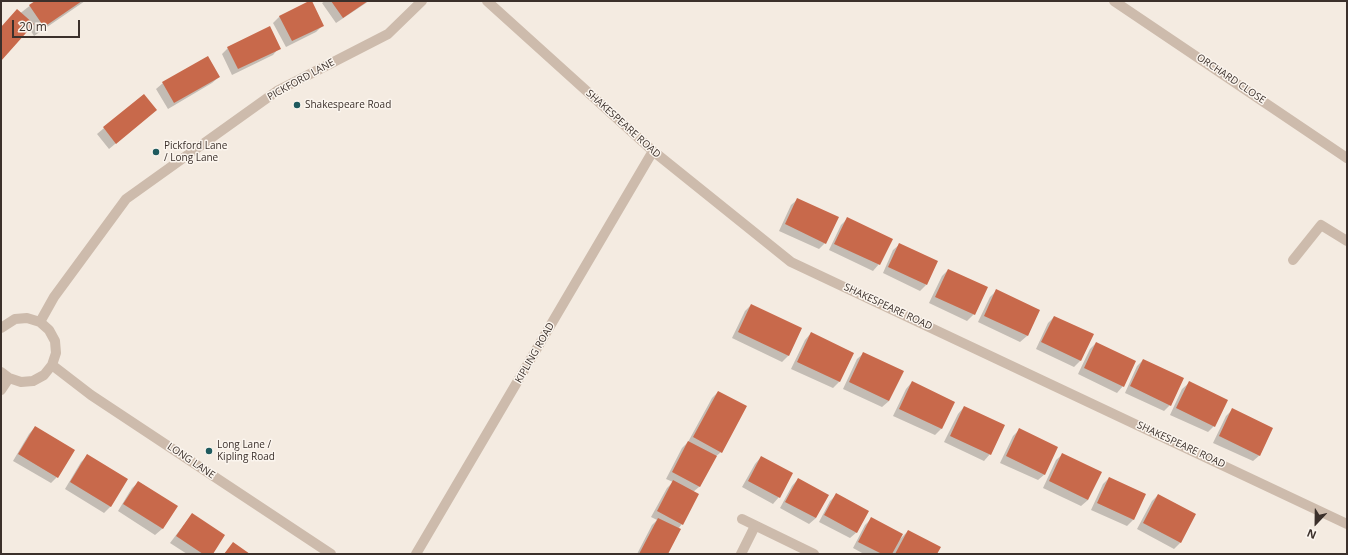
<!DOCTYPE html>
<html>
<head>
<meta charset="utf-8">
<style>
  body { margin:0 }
  #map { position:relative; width:1348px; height:555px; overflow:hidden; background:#f4ebe1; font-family:"Open Sans",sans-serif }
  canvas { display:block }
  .frame { position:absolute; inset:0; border:2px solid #3b302b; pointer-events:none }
  .north { position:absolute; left:1296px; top:503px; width:40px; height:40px; -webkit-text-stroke:3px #fbf5ee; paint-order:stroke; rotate:202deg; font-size:11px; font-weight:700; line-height:16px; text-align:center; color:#3b302b }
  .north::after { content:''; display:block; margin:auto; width:14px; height:18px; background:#3b302b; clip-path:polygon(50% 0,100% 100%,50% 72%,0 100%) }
  .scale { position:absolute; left:12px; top:20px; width:68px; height:18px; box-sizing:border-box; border:2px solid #3b302b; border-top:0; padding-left:5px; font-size:12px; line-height:14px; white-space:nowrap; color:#3b302b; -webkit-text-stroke:3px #fbf5ee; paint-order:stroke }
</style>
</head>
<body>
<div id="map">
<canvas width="1348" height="555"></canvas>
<div class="frame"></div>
<div class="north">N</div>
<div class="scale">20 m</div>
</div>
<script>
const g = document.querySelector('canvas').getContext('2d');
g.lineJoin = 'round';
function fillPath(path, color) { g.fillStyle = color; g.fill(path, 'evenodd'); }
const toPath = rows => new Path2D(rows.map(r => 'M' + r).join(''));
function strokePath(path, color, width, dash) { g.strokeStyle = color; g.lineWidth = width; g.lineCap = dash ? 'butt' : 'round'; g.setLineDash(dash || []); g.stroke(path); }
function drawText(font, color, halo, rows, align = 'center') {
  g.font = font + ' "Open Sans",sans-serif'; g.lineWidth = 3; g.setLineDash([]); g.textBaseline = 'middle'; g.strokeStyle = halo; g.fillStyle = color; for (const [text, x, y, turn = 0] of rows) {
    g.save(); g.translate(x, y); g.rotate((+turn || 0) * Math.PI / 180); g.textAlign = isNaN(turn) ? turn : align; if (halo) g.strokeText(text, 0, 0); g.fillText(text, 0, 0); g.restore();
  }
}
const shadow = toPath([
  [36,1,85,1,34,36,29,28,1,59,1,28],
  [325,1,369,1,336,23,322,3],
  [280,16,323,25,316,32,286,47,273,23],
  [228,48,279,48,273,55,232,75,222,54],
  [207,57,219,77,212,83,168,109,156,89,163,83],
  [143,95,156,110,109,149,97,134],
  [798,199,825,243,819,249,779,231,791,205],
  [847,219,879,264,873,271,829,250,841,225],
  [900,244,926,285,920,291,883,273,893,250],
  [948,270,986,288,974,314,967,321,929,303,942,276],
  [996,291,1039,310,1027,336,1020,342,978,322,990,297],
  [751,305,789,355,782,362,732,338,745,311],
  [1054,317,1092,335,1080,361,1074,367,1036,349,1048,323],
  [811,333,853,353,839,382,833,388,791,369,805,340],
  [1096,343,1123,386,1117,393,1078,374,1090,349],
  [864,353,889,401,882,407,843,389,857,359],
  [1143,360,1170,405,1164,411,1125,393,1137,366],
  [912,382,954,402,941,429,935,435,893,416,906,389],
  [1189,383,1214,426,1208,432,1170,415,1182,389],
  [718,392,721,452,714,458,699,487,693,492,682,524,678,529,666,554,637,554,652,525,657,520,651,517,667,488,673,482,666,479,682,448,688,442,712,398],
  [964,407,990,454,984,461,944,442,958,414],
  [1232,410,1260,455,1253,461,1213,443,1226,416],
  [35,427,57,477,51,483,13,461,29,434],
  [1019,430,1045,474,1038,480,1000,463,1013,436],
  [1063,454,1088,500,1081,506,1043,488,1056,460],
  [87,456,111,506,104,513,65,489,81,462],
  [761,457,779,497,773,504,742,487,755,464],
  [1109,478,1145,494,1133,520,1127,526,1091,510,1103,484],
  [798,479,816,518,809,524,780,508,792,486],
  [139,482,176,506,162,529,155,535,118,511,132,488],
  [836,495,857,532,850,538,819,522,830,501],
  [1158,495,1195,515,1180,543,1174,549,1137,529,1152,501],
  [192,514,211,554,187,554,170,543],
  [871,519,899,540,908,531,936,554,864,554,853,548,865,525]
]);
const building = toPath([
  [35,1,82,1,44,27,29,5],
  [309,1,312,1,324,26,292,41,279,16],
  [331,1,368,1,343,18],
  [17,9,34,24,1,61,1,27],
  [270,26,281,49,238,69,227,47],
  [208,56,220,77,174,103,162,82],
  [144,94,157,110,116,144,103,127],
  [797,198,839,217,826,244,785,224],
  [847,217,893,239,880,265,834,244],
  [899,243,938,261,927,285,888,267],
  [948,269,988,287,975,315,935,297],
  [996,289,1040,310,1028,336,984,316],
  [751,304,802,328,789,356,738,332],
  [1054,316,1094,334,1081,361,1041,342],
  [811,332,854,353,840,382,797,362],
  [1096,342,1136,361,1124,387,1084,368],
  [863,352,904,371,889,401,849,382],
  [1143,359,1184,378,1171,406,1130,386],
  [912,381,955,402,942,429,899,409],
  [1189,381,1228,400,1215,427,1176,408],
  [718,391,747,406,722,453,693,437],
  [964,406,1005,425,991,455,950,436],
  [1232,408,1273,428,1260,456,1219,436],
  [35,426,75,450,58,478,18,454],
  [1019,428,1058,447,1045,475,1006,456],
  [688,441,717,456,700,487,672,472],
  [1062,453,1102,472,1088,500,1049,481],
  [87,454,128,479,111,507,70,482],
  [761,456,793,473,780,498,748,481],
  [1109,477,1146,494,1134,520,1097,503],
  [798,478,829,495,816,518,785,502],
  [673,480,699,494,683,525,657,511],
  [138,481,178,506,163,529,123,504],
  [836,493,869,511,857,533,824,515],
  [1158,494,1196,514,1181,543,1143,523],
  [192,513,225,535,213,554,203,554,176,536],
  [871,517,903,534,892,554,882,554,858,542],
  [658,518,681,529,668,554,639,554],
  [908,530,941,547,937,554,895,554],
  [233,542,250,554,224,554]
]);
const service = toPath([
  [741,554,755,526]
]);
const minor = toPath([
  [487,1,653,151,791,262,1347,524],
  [1114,1,1347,158],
  [1293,260,1321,225,1347,241],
  [742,519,814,554],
  [416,554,653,151]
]);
const tertiary = toPath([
  [40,322,54,297,126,199,277,91,388,34,422,1],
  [1,328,15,319,27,318,40,322,49,330,55,341,56,353,52,365,44,375,33,381,21,382,9,378,1,372],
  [52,365,91,395,331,554],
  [1,390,9,378]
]);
const markers = [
  [297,105,4,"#1f5a5e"],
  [156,152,4,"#1f5a5e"],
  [209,451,4,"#1f5a5e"]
];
const streetNames = [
  ["ORCHARD CLOSE",1231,79,34],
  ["PICKFORD LANE",301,80,-29],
  ["SHAKESPEARE ROAD",623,124,42],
  ["SHAKESPEARE ROAD",888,307,25],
  ["KIPLING ROAD",535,353,-60],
  ["SHAKESPEARE ROAD",1181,445,25],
  ["LONG LANE",191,461,34]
];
const poiNames = [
  ["Shakespeare Road",305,105],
  ["Pickford Lane",164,146],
  ["/ Long Lane",164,158],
  ["Long Lane /",217,445],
  ["Kipling Road",217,457]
];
fillPath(shadow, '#0003');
fillPath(building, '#c8694b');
strokePath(service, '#cdbbac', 10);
strokePath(minor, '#cdbbac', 10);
strokePath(tertiary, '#cdbbac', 10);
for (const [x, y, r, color] of markers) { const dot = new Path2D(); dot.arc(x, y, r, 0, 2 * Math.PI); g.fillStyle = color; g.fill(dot); strokePath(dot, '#fbf5ee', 1.5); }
drawText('10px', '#3b302b', '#fbf5ee', streetNames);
drawText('10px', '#3b302b', '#fbf5ee', poiNames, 'left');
</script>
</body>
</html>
